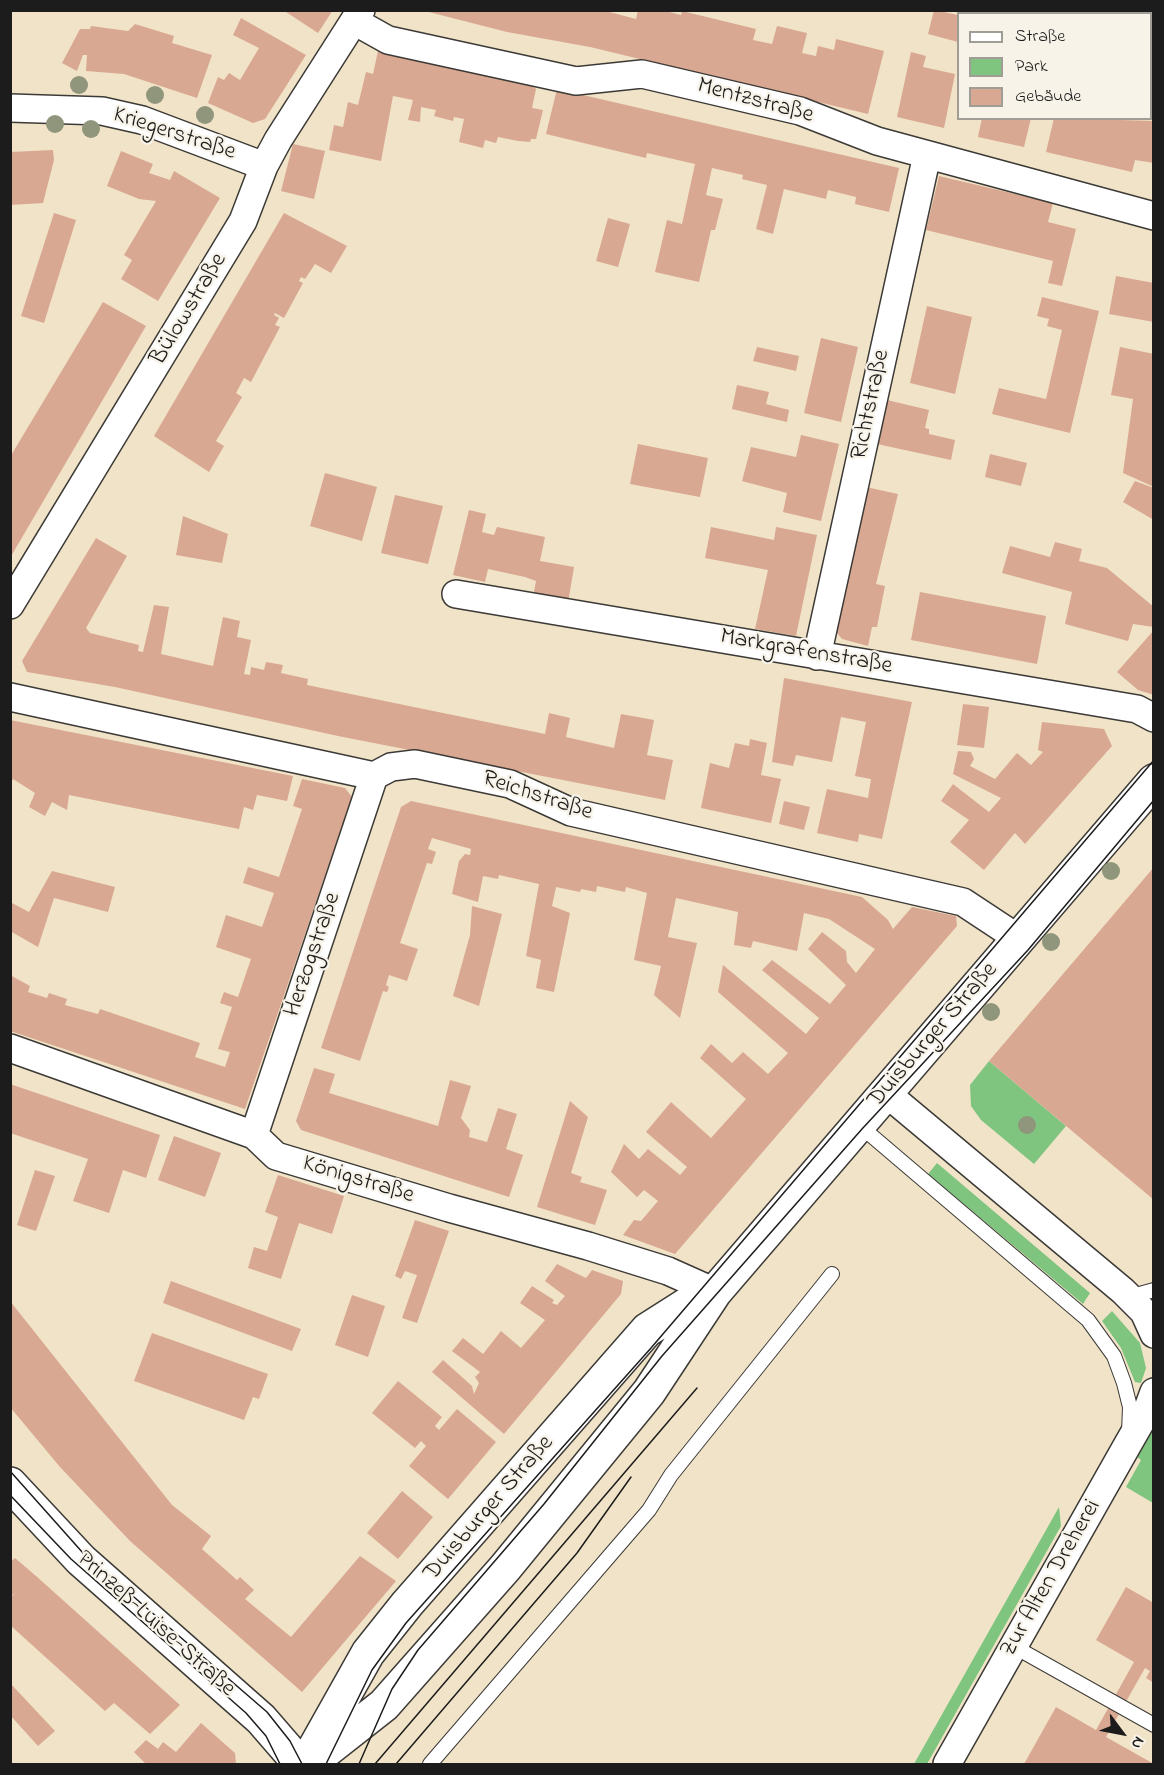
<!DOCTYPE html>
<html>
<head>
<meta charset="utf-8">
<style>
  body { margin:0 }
  #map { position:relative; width:1164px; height:1775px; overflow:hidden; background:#f1e3c7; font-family:"Indie Flower",sans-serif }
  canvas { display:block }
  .frame { position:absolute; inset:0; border:12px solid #1c1c1c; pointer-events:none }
  .legend { position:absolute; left:957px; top:12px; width:195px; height:108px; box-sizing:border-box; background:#f7f3e8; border:2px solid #9f9d96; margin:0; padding:8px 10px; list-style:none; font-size:18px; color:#1c1c1c }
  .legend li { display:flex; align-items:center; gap:12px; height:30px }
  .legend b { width:30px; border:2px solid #9f9d96 }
  .north { position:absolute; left:1092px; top:1703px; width:60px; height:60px; -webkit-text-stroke:4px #f7f3e8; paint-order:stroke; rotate:122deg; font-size:16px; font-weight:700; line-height:24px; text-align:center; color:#1c1c1c }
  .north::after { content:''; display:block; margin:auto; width:21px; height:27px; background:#1c1c1c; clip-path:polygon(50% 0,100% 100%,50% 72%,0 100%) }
</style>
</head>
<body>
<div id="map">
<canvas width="1164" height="1775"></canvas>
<div class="frame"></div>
<ul class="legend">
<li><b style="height:8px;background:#fff"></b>Straße</li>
<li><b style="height:16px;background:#7fc580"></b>Park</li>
<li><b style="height:16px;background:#d9a892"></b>Gebäude</li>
</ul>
<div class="north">N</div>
</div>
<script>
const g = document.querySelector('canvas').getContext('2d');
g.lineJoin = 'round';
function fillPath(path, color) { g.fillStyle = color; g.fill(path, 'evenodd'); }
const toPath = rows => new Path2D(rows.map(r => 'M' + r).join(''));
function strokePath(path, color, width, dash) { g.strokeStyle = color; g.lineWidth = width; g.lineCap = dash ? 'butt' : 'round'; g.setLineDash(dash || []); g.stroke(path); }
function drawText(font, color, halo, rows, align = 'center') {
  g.font = font + ' "Indie Flower",sans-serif'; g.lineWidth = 4.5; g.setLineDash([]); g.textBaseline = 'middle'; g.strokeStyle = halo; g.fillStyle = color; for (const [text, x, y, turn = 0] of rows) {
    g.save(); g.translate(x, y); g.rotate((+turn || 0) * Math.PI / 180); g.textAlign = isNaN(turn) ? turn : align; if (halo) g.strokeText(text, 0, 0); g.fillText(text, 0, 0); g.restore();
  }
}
const green = toPath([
  [989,1061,1066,1126,1034,1164,981,1120,971,1106,970,1085],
  [937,1163,1090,1293,1083,1304,928,1174],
  [1112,1311,1140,1343,1146,1368,1141,1383,1135,1382,1121,1348,1102,1321],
  [1153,1426,1153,1503,1126,1487,1141,1460,1136,1456],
  [1059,1507,1061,1526,927,1764,914,1764]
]);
const building = toPath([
  [283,10,333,10,318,33],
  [421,10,602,10,636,19,638,10,662,10,681,15,682,11,756,29,753,40,772,44,777,26,807,33,802,53,816,56,818,46,834,50,836,39,884,51,868,114,590,47,507,32],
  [934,10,958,15,958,42,928,34],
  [1104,10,1154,10,1154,37,1150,37,1150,14,1103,14],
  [241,18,306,55,265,119,253,123,208,103,218,77,224,80,229,73,240,80,259,48,233,35],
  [135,24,174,36,172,43,212,55,197,98,124,74,86,71,87,55,83,55,77,71,62,63,80,29,90,29,91,26,128,31],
  [378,51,531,85,536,89,532,108,543,110,536,139,531,139,530,142,518,141,498,137,496,143,485,140,483,148,459,142,464,119,454,117,453,121,434,116,436,110,421,107,420,122,408,120,413,100,393,96,381,161,329,150,334,125,343,127,348,102,358,105,366,72,373,74],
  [911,52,926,56,923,67,955,74,944,128,897,117],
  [557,89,899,168,889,212,855,204,856,197,828,190,826,199,784,189,773,234,756,229,767,185,742,179,743,175,712,168,706,195,723,199,715,230,711,230,699,282,655,272,667,220,682,224,695,164,647,153,646,158,546,134],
  [982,118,1031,118,1024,147,978,137],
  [1054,118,1154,121,1154,163,1135,160,1132,172,1046,152],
  [293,144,325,151,314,199,281,191],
  [53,150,54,160,43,203,10,205,10,152],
  [121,151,153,164,149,173,170,180,174,171,220,198,158,301,121,279,132,260,124,255,156,201,139,199,107,186],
  [939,176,1053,203,1048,222,1076,229,1062,286,1048,283,1053,261,926,230],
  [54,213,76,220,44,323,21,316],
  [284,213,347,246,331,273,315,264,305,279,301,277,299,281,303,283,284,318,275,313,274,315,279,318,275,325,280,327,251,382,244,378,236,393,242,397,216,441,224,446,209,472,154,436],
  [608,218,630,224,618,267,596,261],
  [1116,276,1154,283,1154,322,1109,314],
  [1042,297,1099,311,1070,433,992,414,999,388,1046,399,1062,330,1047,326,1049,319,1037,316],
  [103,302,146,326,10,558,10,457],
  [927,306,972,317,955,394,910,383],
  [821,338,858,347,841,422,804,413],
  [757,347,799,356,796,371,753,361],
  [1120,347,1154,354,1154,487,1123,473,1133,399,1111,395],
  [737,385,769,392,766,404,789,410,787,422,732,409],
  [887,400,929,410,925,428,929,429,929,434,955,440,951,460,877,444],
  [801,435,839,444,821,521,783,512,787,493,742,481,751,447,796,457],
  [638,444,708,458,700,497,630,484],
  [990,454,1027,463,1021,486,985,477],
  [325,473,377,487,362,541,310,526],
  [1135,481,1154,488,1154,520,1123,502],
  [866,487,898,494,876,584,885,586,877,627,872,627,868,646,842,639,837,633,836,624],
  [395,495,443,506,428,564,381,553],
  [469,510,486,514,482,532,494,535,497,527,545,537,540,561,574,567,568,603,533,597,536,581,525,577,488,569,485,582,453,575],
  [183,516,228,534,222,563,176,555],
  [711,527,774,540,776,527,817,535,796,636,755,629,768,570,705,558],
  [96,538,127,556,86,628,90,633,139,645,138,651,143,652,154,605,169,607,161,654,213,666,223,617,240,621,237,637,251,640,244,674,250,675,251,667,264,670,266,662,283,665,281,673,308,679,307,685,545,734,549,713,570,718,566,737,614,748,621,714,654,720,647,755,673,760,665,800,338,736,115,687,27,672,22,661],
  [1055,542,1082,549,1079,561,1107,568,1154,607,1154,627,1133,624,1128,641,1065,624,1072,592,1002,573,1010,546,1050,557],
  [920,592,1046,616,1037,664,911,640],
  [1154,630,1154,695,1138,690,1117,672],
  [784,678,912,702,882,839,859,834,858,842,817,833,827,789,868,798,871,779,855,776,866,722,841,717,832,762,796,755,793,766,772,762],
  [963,704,989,707,984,748,957,745],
  [10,720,293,776,287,801,257,795,253,810,244,807,239,829,69,795,67,810,52,802,45,816,29,807,35,793,13,779,10,784],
  [1042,722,1104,729,1112,746,1025,844,1015,833,984,870,950,842,969,820,941,801,953,784,989,812,1001,798,953,774,958,751,971,752,974,759,970,766,995,779,1017,753,1031,765,1043,752,1038,750],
  [750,739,767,743,761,775,781,779,771,823,701,808,710,763,729,768,735,743,749,746],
  [302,779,345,788,352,797,245,1109,10,1031,10,975,30,986,28,992,47,998,49,993,67,999,65,1005,98,1014,100,1009,200,1043,195,1057,225,1067,230,1052,218,1049,232,1007,220,1003,224,992,238,997,251,959,216,947,226,915,262,927,274,893,243,883,248,867,279,877,302,809,293,806],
  [411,801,862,897,888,920,893,929,912,907,956,916,957,926,675,1254,623,1235,634,1220,641,1221,658,1201,644,1190,637,1197,611,1172,624,1144,639,1159,648,1149,680,1175,687,1167,646,1132,671,1102,711,1138,746,1099,700,1058,711,1044,732,1063,743,1052,768,1074,788,1053,718,992,723,965,806,1034,819,1018,762,970,772,960,830,1004,846,985,808,949,822,932,846,951,847,962,856,973,875,949,829,919,804,913,797,951,753,941,751,948,734,945,738,912,676,898,668,937,697,943,680,1018,654,995,661,966,634,960,647,893,626,887,625,892,597,886,596,892,581,889,580,892,556,887,552,906,570,913,554,992,536,988,541,960,526,956,539,884,499,875,498,879,483,876,478,902,452,894,459,861,465,854,470,855,471,849,432,838,428,849,436,852,432,864,427,863,400,943,418,949,412,966,407,981,389,975,386,985,389,987,387,992,383,991,360,1061,321,1048,401,807],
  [784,801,810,807,804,830,779,824],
  [1154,867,1154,1200,989,1061],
  [52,871,115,887,108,912,54,898,38,947,10,931,10,902,29,912],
  [472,906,502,914,479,1006,453,996,470,935],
  [314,1068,335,1074,329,1093,438,1126,450,1080,471,1086,461,1118,470,1130,469,1137,487,1142,498,1108,517,1114,506,1149,523,1155,509,1197,301,1130,296,1121],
  [10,1084,160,1135,146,1178,123,1170,109,1213,73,1201,88,1159,10,1133],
  [570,1101,588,1117,571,1173,582,1177,580,1182,607,1190,595,1225,537,1207],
  [174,1136,221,1153,205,1197,158,1180],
  [35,1170,55,1176,36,1231,17,1225],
  [278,1175,344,1196,332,1234,299,1223,281,1279,248,1268,254,1247,267,1251,278,1217,265,1212],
  [415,1220,449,1231,417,1323,402,1318,417,1275,405,1271,401,1279,395,1276],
  [557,1264,586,1278,592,1270,623,1281,621,1294,504,1434,432,1372,443,1360,472,1386,474,1394,479,1383,475,1377,480,1372,452,1351,463,1338,483,1354,501,1331,521,1348,545,1320,520,1303,532,1286,554,1300,552,1303,557,1305,565,1296,545,1281],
  [171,1281,301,1329,292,1351,163,1303],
  [352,1295,385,1306,368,1357,335,1345],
  [10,1301,172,1505,211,1536,202,1549,237,1580,240,1577,254,1590,245,1599,291,1637,360,1556,396,1581,302,1692,130,1541,60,1467,10,1407],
  [152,1333,268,1374,259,1399,253,1397,244,1420,134,1381],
  [398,1381,442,1417,435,1426,439,1430,457,1409,496,1442,448,1499,409,1466,426,1446,421,1441,415,1448,372,1413],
  [402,1491,433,1517,398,1559,367,1533],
  [10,1558,13,1560,15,1558,36,1576,180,1705,150,1734,114,1703,105,1711,10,1625,10,1597,16,1593,10,1596],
  [1126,1587,1154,1603,1154,1683,1146,1678,1150,1671,1145,1668,1106,1737,1154,1764,1024,1764,1056,1707,1096,1730,1134,1662,1096,1640],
  [10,1683,55,1731,38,1746,10,1715],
  [201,1723,235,1753,236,1764,146,1764,134,1752,146,1740,158,1749,163,1742,176,1752]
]);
const lane = toPath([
  [859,1125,1088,1320,1114,1356,1124,1383,1130,1407,1129,1433],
  [1129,1297,1154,1290],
  [1013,1646,1154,1725],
  [430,1764,649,1510,671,1475,832,1274]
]);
const street = toPath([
  [354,21,388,40,576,81,642,74,800,111,877,141,1154,216],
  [10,108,102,111,142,120,264,166],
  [456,594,1137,709,1154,718],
  [10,605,243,221,264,166,278,140,361,10],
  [817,656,927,155],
  [10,697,374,776,391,767,415,764,510,784,571,812,963,902,1019,939],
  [10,1048,254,1135,276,1156,449,1208,588,1246,668,1271,715,1292],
  [886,1093,1123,1291,1144,1312,1154,1334],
  [254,1135,374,776],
  [947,1764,1128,1444,1147,1411,1154,1392]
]);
const secondary = toPath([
  [10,1484,81,1560,261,1719,300,1764],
  [309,1758,368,1653,407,1604,647,1330,691,1302,713,1293],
  [309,1764,384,1705,505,1568,649,1392,715,1292,1154,781]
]);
const tram = toPath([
  [10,1471,83,1553,267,1712,290,1741,302,1764],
  [10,1495,71,1559,246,1713,266,1736,280,1764],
  [326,1764,372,1670,406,1623,651,1348,1154,760],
  [359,1764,392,1689,418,1650,544,1504,662,1356,862,1129,1028,950,1154,800],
  [375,1764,697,1388],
  [396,1764,577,1553,631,1477]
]);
const trees = [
  [79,85],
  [155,95],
  [205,115],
  [55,124],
  [91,129],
  [1111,871],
  [1051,942],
  [991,1012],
  [1027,1125]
];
const streetNames = [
  ["Mentzstraße",755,102,15],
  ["Kriegerstraße",174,135,18],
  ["Bülowstraße",190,310,-59],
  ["Richtstraße",872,405,-78],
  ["Markgrafenstraße",806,653,10],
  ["Reichstraße",537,797,18],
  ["Herzogstraße",314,955,-71],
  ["Duisburger Straße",934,1036,-49],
  ["Königstraße",358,1181,17],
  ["Duisburger Straße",490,1509,-49],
  ["Zur Alten Dreherei",1052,1579,-60],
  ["Prinzeß-Luise-Straße",155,1625,42]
];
fillPath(green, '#7fc580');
fillPath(building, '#d9a892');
strokePath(lane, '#3c3a36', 16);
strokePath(street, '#3c3a36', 30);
strokePath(secondary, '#3c3a36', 36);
strokePath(lane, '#fff', 14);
strokePath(street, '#fff', 27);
strokePath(secondary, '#fff', 33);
strokePath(tram, '#1c1c1c', 1.5);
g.fillStyle = '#8f967c';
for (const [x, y] of trees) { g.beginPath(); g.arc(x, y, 9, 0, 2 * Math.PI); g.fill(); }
drawText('24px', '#1c1c1c', '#f7f3e8', streetNames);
</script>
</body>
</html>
